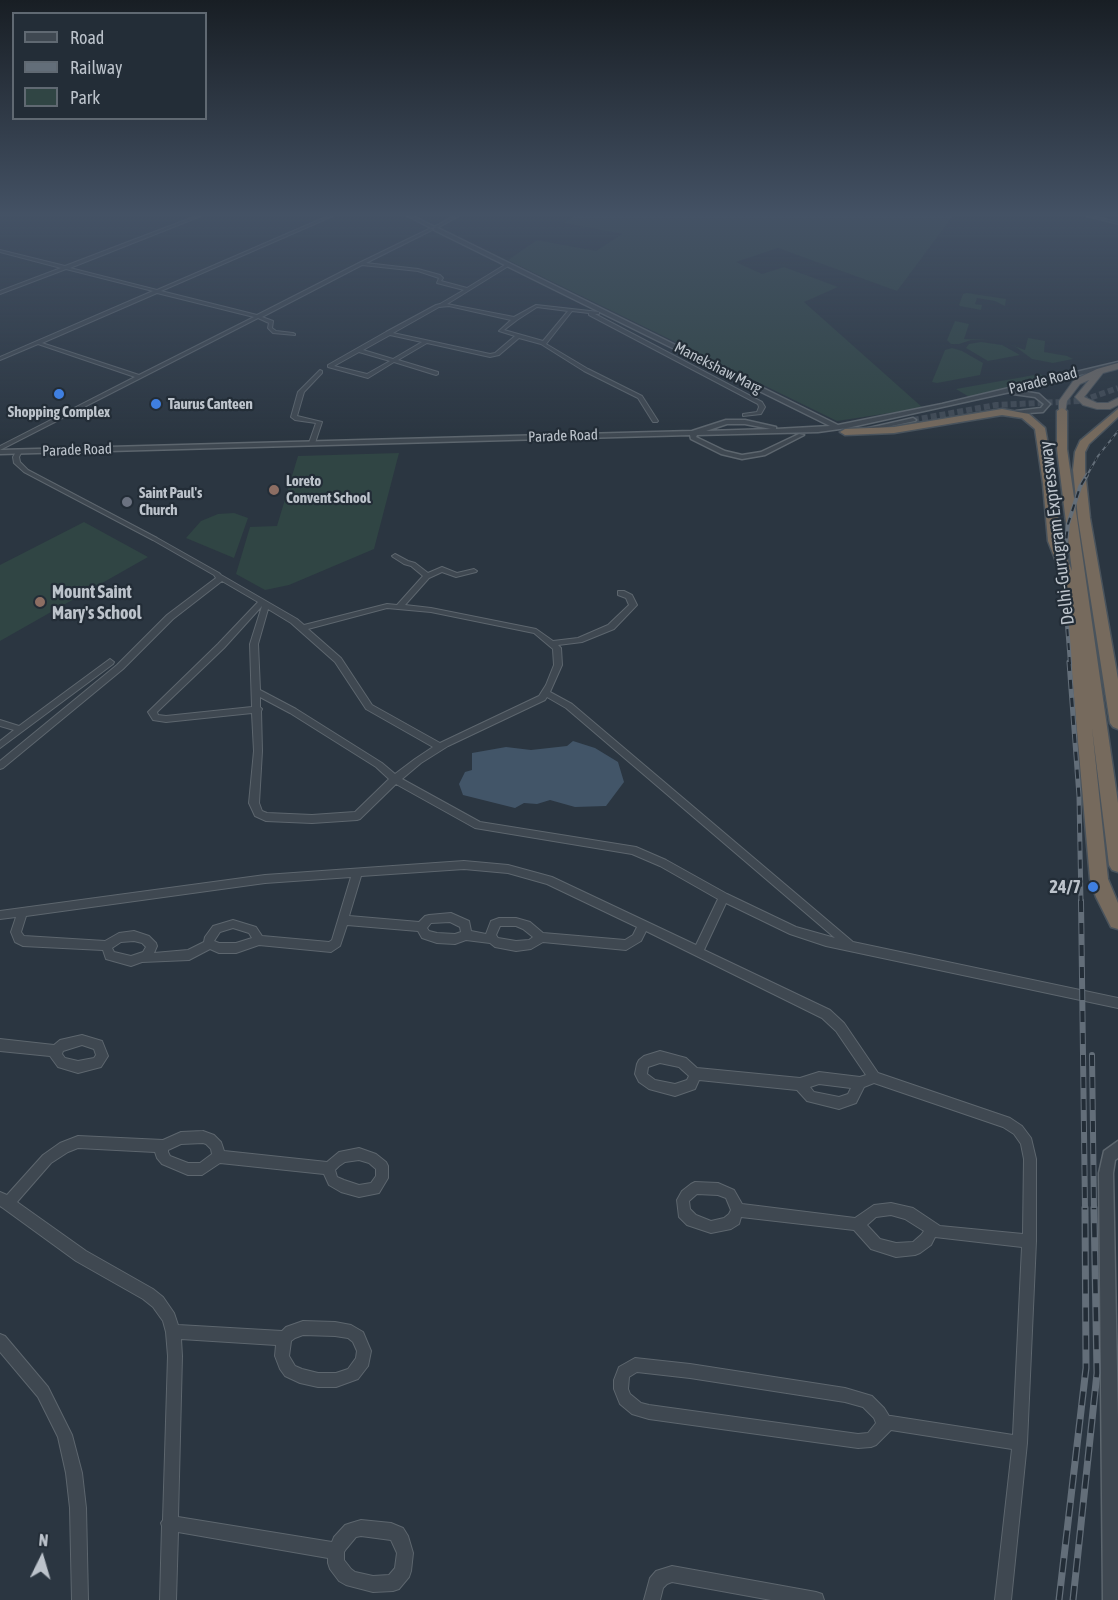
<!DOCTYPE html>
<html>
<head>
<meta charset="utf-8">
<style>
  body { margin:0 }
  #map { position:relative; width:1118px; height:1600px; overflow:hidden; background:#2b3641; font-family:"Asap Condensed",sans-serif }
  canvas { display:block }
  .legend { position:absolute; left:12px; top:12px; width:195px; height:108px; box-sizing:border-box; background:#232d37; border:2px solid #606972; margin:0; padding:8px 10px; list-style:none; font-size:18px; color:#bcc3cb }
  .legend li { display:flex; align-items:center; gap:12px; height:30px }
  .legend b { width:30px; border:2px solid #606972 }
  .north { position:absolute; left:12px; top:1528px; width:60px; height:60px; -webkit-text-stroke:4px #232d37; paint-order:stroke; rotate:5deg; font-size:16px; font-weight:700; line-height:24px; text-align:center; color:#bcc3cb }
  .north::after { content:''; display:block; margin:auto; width:21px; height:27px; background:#bcc3cb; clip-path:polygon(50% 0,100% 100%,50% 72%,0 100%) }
</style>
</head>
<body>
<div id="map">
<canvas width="1118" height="1600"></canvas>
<ul class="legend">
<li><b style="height:8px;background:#3f4851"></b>Road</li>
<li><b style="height:8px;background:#636e79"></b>Railway</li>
<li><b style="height:16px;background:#304544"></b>Park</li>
</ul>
<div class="north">N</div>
</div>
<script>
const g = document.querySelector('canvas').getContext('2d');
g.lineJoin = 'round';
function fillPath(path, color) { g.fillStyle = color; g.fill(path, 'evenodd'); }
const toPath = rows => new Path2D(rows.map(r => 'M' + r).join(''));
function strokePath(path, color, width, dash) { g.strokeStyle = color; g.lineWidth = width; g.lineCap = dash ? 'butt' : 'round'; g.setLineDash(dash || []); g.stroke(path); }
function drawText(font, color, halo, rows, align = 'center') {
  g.font = font + ' "Asap Condensed",sans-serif'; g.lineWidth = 4.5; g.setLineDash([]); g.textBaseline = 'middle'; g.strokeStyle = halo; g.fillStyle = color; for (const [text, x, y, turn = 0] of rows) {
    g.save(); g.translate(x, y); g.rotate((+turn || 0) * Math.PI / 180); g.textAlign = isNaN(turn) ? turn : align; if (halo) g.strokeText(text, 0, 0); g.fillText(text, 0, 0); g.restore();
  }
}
const green = toPath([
  [575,216,953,216,897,291,778,248,736,262,762,274,784,267,838,287,804,302,923,408,837,421,508,260,537,240,596,251,622,234,564,223],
  [967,293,1006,299,1005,306,995,301,977,298,975,304,982,305,981,310,960,306,959,305,963,294],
  [955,321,969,324,964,339,988,340,971,340,959,344,951,344,947,340],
  [1028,338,1045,341,1044,352,1067,356,1073,359,1053,363,1032,359,1016,347,1003,342,1025,350],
  [981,342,1002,345,1020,355,988,361,966,348,969,344],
  [952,348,962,351,983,363,980,375,937,383,932,382,945,350],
  [1040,374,1054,382,971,398,956,389],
  [399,453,374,549,289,585,265,590,236,574,250,527,277,526,298,456],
  [234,513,248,518,234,558,186,538,201,521,218,514],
  [84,522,148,557,0,641,0,565]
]);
const water = toPath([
  [573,741,595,748,618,762,624,782,606,806,575,807,550,800,537,804,524,803,515,808,463,795,459,784,465,772,472,770,472,753,506,747,531,750,567,746]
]);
const tertiaryTunnel = toPath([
  [913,420,996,405,1081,401,1118,388]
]);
const minor = toPath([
  [196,216,201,216,70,268,157,290,328,216,333,216,161,291,257,315,359,263,431,228,432,230,366,263,418,269,440,275,443,278,441,281,467,288,508,263,510,263,510,265,447,304,514,317,536,305,599,312,599,314,595,314,762,402,765,407,761,414,743,416,743,414,757,412,759,407,758,404,589,315,589,313,572,311,546,344,588,369,642,396,658,421,657,422,653,422,638,398,584,371,541,344,519,338,499,355,490,357,427,343,398,360,438,372,438,374,436,375,394,362,368,378,328,367,328,365,386,332,436,305,440,304,464,290,437,283,439,278,418,271,362,265,262,317,273,321,272,328,276,331,293,333,295,334,295,335,273,333,268,328,269,323,258,318,0,450,0,446,135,377,38,344,0,360,0,357,153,291,66,269,0,294,0,291,61,268,0,252,0,250,65,266,196,216],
  [157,293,254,317,139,375,42,343,157,293],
  [449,306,511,320,499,331,515,336,495,353,490,354,393,333,439,307,449,306],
  [537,307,568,311,543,341,504,330,517,320,537,307],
  [390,335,422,342,393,359,363,350,390,335],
  [359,352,390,361,367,374,334,366,359,352],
  [454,216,459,216,437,228,434,227,454,216],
  [1086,216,1093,216,1118,222,1118,224,1086,216],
  [320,370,322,371,322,373,304,392,297,416,322,422,315,443,312,445,309,443,316,423,295,420,291,417,298,392,320,370],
  [17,450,22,451,19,457,20,462,28,470,157,538,219,573,221,575,297,619,304,625,387,604,397,605,423,576,411,566,404,564,393,557,392,556,395,554,408,561,415,563,428,573,442,567,457,573,474,569,477,571,476,572,456,577,442,572,429,578,405,605,431,608,536,629,553,641,578,638,608,625,629,605,626,598,618,595,618,591,624,591,632,595,637,605,614,629,582,642,558,645,561,648,562,665,550,692,572,704,853,942,1118,998,1118,1008,826,946,790,934,726,903,704,950,830,1010,844,1023,878,1073,1010,1118,1022,1126,1031,1138,1036,1159,1036,1241,1027,1443,1011,1600,995,1600,1012,1449,891,1430,876,1445,871,1447,858,1448,649,1419,632,1414,620,1404,614,1389,614,1380,619,1367,635,1358,690,1364,845,1388,872,1396,884,1408,889,1416,891,1416,1013,1435,1022,1247,935,1237,931,1245,920,1253,915,1255,896,1257,871,1249,854,1230,741,1217,739,1224,731,1229,711,1233,687,1225,679,1217,677,1200,682,1191,691,1184,695,1182,718,1183,734,1190,742,1204,855,1218,874,1205,891,1203,913,1208,940,1226,1023,1234,1024,1159,1021,1144,1014,1134,1003,1127,874,1083,864,1087,856,1103,839,1109,807,1101,797,1090,699,1080,695,1089,675,1096,649,1089,639,1082,635,1074,637,1064,639,1060,644,1056,660,1051,686,1058,697,1068,800,1078,819,1072,860,1077,866,1075,836,1031,822,1018,646,931,641,941,626,950,543,942,531,949,516,951,495,947,490,943,466,940,455,944,437,943,422,938,418,931,347,925,340,946,331,952,259,945,236,953,219,953,210,949,189,960,142,962,131,966,106,959,103,950,23,946,15,942,11,932,16,917,0,919,0,911,265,875,464,861,508,865,552,877,696,945,718,899,660,866,632,854,475,828,396,784,360,819,357,820,312,823,266,821,255,816,249,803,254,751,252,713,166,722,153,720,148,712,218,644,258,602,222,581,173,619,123,669,3,768,0,769,0,761,117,665,167,615,216,578,214,575,153,540,24,472,14,463,13,457,17,450],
  [262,606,250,644,252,707,166,716,158,715,157,712,224,648,262,606],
  [387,608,431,612,534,633,553,649,554,665,546,685,539,696,440,743,372,705,341,658,308,629,387,608],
  [268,609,291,623,335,662,366,709,433,747,415,759,395,774,382,763,296,709,260,690,258,644,268,609],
  [260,697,290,713,376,767,389,779,355,812,312,815,267,813,262,811,259,803,262,751,261,711,262,709,260,707,260,697],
  [547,697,566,708,835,938,796,927,727,894,666,860,636,847,480,822,402,779,421,763,448,746,545,700,547,697],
  [464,869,508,873,547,884,637,927,633,935,625,940,543,933,530,922,516,918,499,918,491,921,486,934,471,931,469,921,451,913,429,915,425,916,419,922,349,916,361,876,464,869],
  [351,877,332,940,329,942,262,936,256,927,233,920,213,926,205,937,204,942,188,950,154,953,157,946,156,943,149,936,134,931,119,933,105,941,24,936,21,932,26,916,265,883,351,877],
  [450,922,460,927,461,932,455,934,437,933,429,931,427,928,431,923,450,922],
  [500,926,516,926,523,929,533,937,529,940,516,941,498,938,496,935,500,926],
  [233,928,249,933,252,938,236,943,219,943,214,941,220,932,233,928],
  [134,941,142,943,146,947,143,952,131,956,114,952,112,948,121,942,134,941],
  [660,1063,679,1067,689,1076,687,1080,675,1084,655,1080,647,1074,648,1067,660,1063],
  [819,1084,851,1088,848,1094,839,1097,814,1092,810,1087,819,1084],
  [697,1194,718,1195,726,1198,731,1210,729,1214,724,1218,711,1221,696,1215,690,1209,689,1201,697,1194],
  [891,1215,905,1219,924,1231,921,1235,913,1242,896,1243,880,1239,867,1225,876,1217,891,1215],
  [637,1372,690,1378,845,1402,863,1407,874,1418,876,1423,868,1433,858,1434,649,1405,641,1403,630,1394,628,1389,629,1377,637,1372],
  [110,659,114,662,113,664,0,748,0,741,14,730,0,726,0,720,19,726,110,659],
  [82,1035,102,1041,108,1056,101,1067,78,1073,58,1067,50,1056,0,1051,0,1039,54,1045,60,1040,82,1035],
  [82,1045,94,1049,96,1055,94,1058,78,1061,65,1058,62,1054,63,1051,82,1045],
  [203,1131,214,1135,221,1142,224,1151,327,1162,339,1152,359,1148,376,1154,386,1162,388,1166,388,1178,379,1193,359,1197,341,1192,329,1185,324,1174,220,1163,202,1175,188,1175,162,1164,157,1158,155,1152,78,1148,68,1152,51,1163,17,1202,86,1251,153,1289,163,1297,174,1313,178,1325,282,1331,286,1327,303,1321,335,1322,351,1325,363,1332,371,1351,368,1366,358,1379,336,1387,318,1387,300,1383,285,1376,280,1369,275,1356,276,1345,181,1339,182,1356,178,1517,332,1542,334,1537,345,1525,351,1523,361,1520,391,1523,403,1528,408,1536,413,1553,411,1571,409,1577,399,1589,393,1591,373,1592,346,1585,339,1581,330,1569,328,1563,328,1558,178,1532,176,1600,160,1600,162,1526,161,1523,163,1520,168,1356,166,1332,163,1321,153,1307,143,1299,76,1261,3,1208,0,1206,0,1192,7,1195,43,1155,60,1143,78,1136,163,1140,181,1132,203,1131],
  [203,1143,206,1144,211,1149,212,1154,200,1163,188,1163,170,1156,168,1152,168,1150,181,1144,203,1143],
  [359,1160,369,1163,376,1169,376,1176,371,1183,359,1185,344,1180,337,1177,335,1170,339,1166,345,1162,359,1160],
  [303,1335,335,1336,348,1338,353,1342,357,1351,356,1358,348,1369,336,1373,318,1373,302,1369,295,1366,289,1356,291,1341,295,1338,303,1335],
  [361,1536,391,1540,397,1553,395,1568,389,1575,373,1576,355,1572,351,1569,344,1560,344,1552,346,1549,356,1537,361,1536],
  [0,1334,5,1336,48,1387,72,1435,82,1473,86,1508,88,1600,72,1600,70,1508,66,1473,58,1437,38,1397,0,1352,0,1334],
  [672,1566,816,1592,822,1594,824,1600,771,1600,672,1582,667,1584,663,1588,660,1600,644,1600,650,1578,656,1571,672,1566]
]);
const tertiary = toPath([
  [408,216,413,216,435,227,431,228,408,216],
  [434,228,438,228,838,425,942,404,1118,362,1118,366,1015,390,1039,394,1050,404,1043,412,1014,414,1014,412,1016,411,1041,408,1044,404,1035,397,1013,394,1010,392,847,428,818,432,697,435,696,437,725,451,742,455,761,452,799,434,804,435,765,455,742,459,721,454,691,439,690,435,0,454,0,450,692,431,726,420,745,420,776,427,776,429,830,426,434,230,434,228],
  [727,424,745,424,771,429,706,431,727,424],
  [913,418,916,420,915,421,863,432,860,430,913,418],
  [1118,1141,1118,1158,1115,1160,1113,1173,1118,1420,1118,1600,1103,1600,1099,1173,1104,1151,1118,1141]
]);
const trunk = toPath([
  [1118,363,1118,369,1103,373,1084,397,1097,403,1108,403,1118,398,1118,405,1110,409,1097,409,1083,405,1075,397,1089,380,1080,384,1067,401,1065,413,1059,413,1059,401,1074,380,1097,369,1118,363]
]);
const motorway = toPath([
  [1062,408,1067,411,1067,449,1118,803,1118,872,1112,870,1109,865,1092,728,1108,879,1118,903,1118,929,1111,927,1096,897,1090,879,1064,582,1048,541,1043,484,1035,429,1022,418,1002,415,894,433,845,435,840,432,845,429,894,427,1002,409,1029,414,1045,428,1055,484,1060,541,1072,571,1057,449,1057,411,1062,408],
  [1118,409,1118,417,1089,444,1085,452,1085,470,1090,518,1118,679,1118,729,1113,727,1110,723,1078,518,1073,470,1075,452,1080,441,1118,409]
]);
const railFar4 = toPath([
  [1086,477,1098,456,1118,431]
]);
const railFar3 = toPath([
  [1070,664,1063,573,1068,524,1080,487,1087,475]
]);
const railFar2 = toPath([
  [1069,662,1079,796,1081,903]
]);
const railFar1 = toPath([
  [1081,901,1085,1209],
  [1092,1055,1094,1209]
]);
const rail = toPath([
  [1059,1600,1086,1368,1085,1208],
  [1073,1600,1097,1373,1094,1208]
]);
const markers = [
  [59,394,6,"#3f7fe0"],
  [156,404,6,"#3f7fe0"],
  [274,490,6,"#8d6e63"],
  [127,502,6,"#6b7280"],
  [40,602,6,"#8d6e63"],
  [1093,887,6,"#3f7fe0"]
];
const farStreetnames = [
  ["Manekshaw Marg",718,368,27],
  ["Parade Road",1043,381,-14],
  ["Parade Road",563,436,-2],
  ["Parade Road",77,450,-2]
];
const farPoinames = [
  ["Taurus Canteen",168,404],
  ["Shopping Complex",59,412,"center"],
  ["Loreto",286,481],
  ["Convent School",286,498],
  ["Saint Paul's",139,493],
  ["Church",139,510]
];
const streetNames = [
  ["Delhi-Gurugram Expressway",1057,533,-97]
];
const poiNames = [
  ["Mount Saint",52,592],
  ["Mary's School",52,613],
  ["24/7",1081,887,"right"]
];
fillPath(green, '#304544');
fillPath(water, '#425568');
strokePath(tertiaryTunnel, '#414b56', 6, [6, 3]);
strokePath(minor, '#5d666e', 2);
strokePath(tertiary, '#5d666e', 3);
strokePath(trunk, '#49535c', 2);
strokePath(motorway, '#49535c', 3);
fillPath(minor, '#3f4851');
fillPath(tertiary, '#3f4851');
fillPath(trunk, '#6a6867');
fillPath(motorway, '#766a5d');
strokePath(railFar4, '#636e79', 2);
strokePath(railFar3, '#636e79', 4);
strokePath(railFar2, '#636e79', 5);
strokePath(railFar1, '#636e79', 6);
strokePath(rail, '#636e79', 7);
strokePath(railFar4, '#232d37', 1.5, [4.5]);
strokePath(railFar3, '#232d37', 2, [7]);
strokePath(railFar2, '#232d37', 3, [9]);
strokePath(railFar1, '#232d37', 4, [11]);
strokePath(rail, '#232d37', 4.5, [14]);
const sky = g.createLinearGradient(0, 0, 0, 440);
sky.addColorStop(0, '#181e24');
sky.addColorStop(0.49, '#445265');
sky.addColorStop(1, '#44526500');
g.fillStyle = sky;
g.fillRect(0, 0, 1118, 440);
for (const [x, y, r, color] of markers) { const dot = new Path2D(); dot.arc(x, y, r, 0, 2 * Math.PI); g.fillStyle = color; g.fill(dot); strokePath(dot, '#232d37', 2); }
drawText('15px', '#bcc3cb', '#232d37', farStreetnames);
drawText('bold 15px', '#bcc3cb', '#232d37', farPoinames, 'left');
drawText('18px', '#bcc3cb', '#232d37', streetNames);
drawText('bold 18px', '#bcc3cb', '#232d37', poiNames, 'left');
</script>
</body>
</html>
